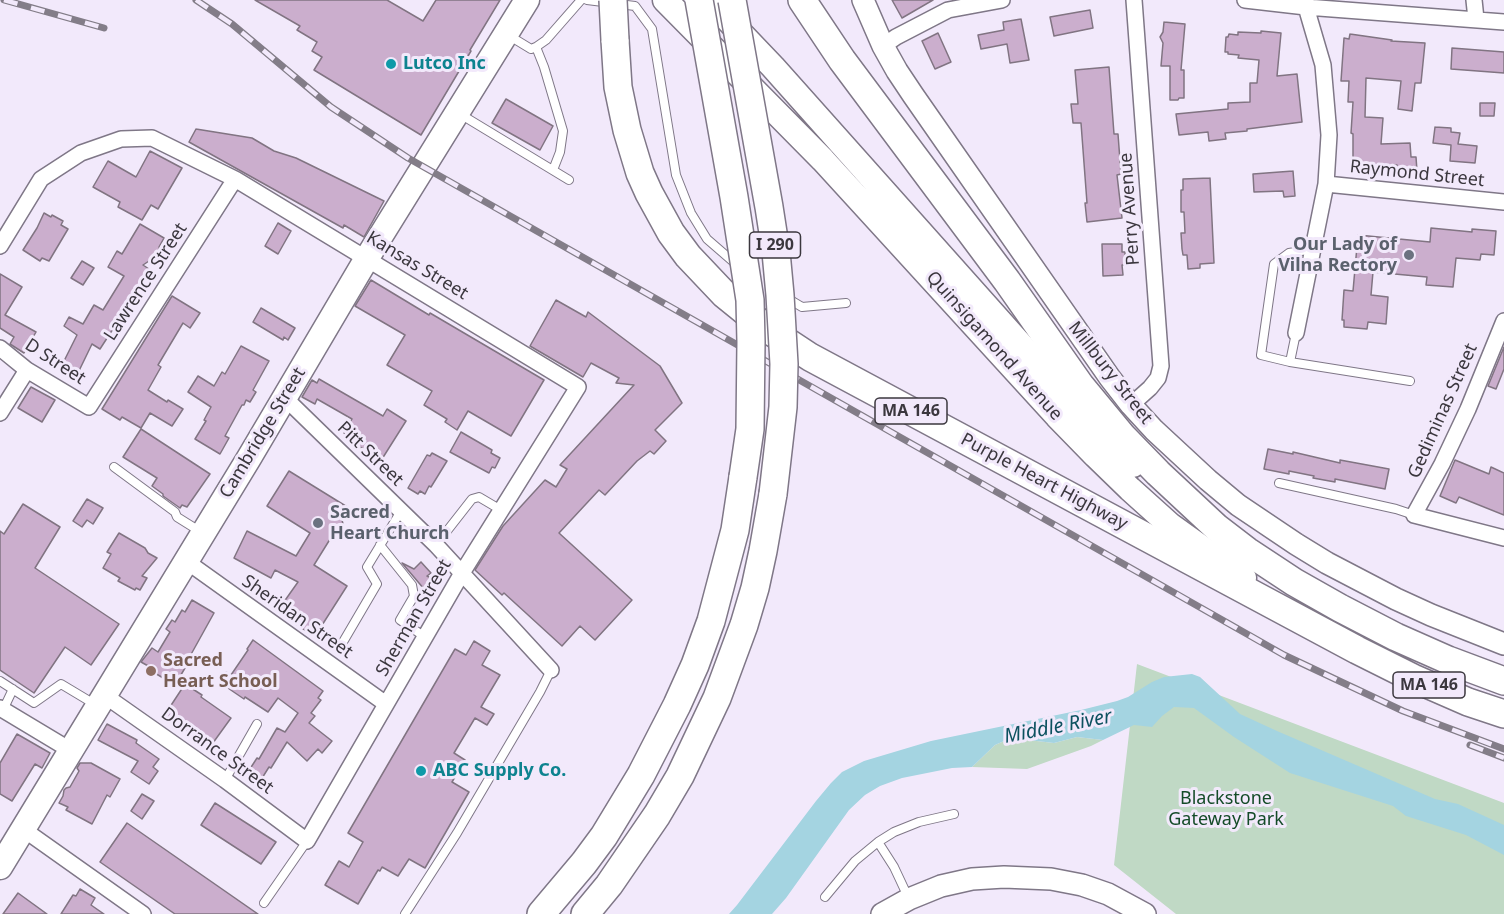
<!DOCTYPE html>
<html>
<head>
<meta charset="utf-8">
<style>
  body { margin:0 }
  canvas { display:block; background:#f2e9fb }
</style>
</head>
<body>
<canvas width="1504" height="914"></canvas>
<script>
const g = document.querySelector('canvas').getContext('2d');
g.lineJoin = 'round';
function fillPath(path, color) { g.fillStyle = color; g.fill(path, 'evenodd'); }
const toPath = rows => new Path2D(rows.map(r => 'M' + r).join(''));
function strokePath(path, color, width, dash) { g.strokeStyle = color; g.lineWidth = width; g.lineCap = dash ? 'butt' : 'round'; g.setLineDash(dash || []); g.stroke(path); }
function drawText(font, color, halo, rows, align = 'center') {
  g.font = font + ' "Noto Sans",sans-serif'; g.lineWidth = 6; g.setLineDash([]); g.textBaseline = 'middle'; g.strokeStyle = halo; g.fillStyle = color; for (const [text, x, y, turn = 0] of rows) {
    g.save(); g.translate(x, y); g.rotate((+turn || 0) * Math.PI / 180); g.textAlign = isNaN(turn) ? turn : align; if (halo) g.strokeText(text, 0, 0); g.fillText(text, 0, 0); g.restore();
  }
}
const green = toPath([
  [1137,664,1504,803,1504,914,1176,914,1114,865],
  [1077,737,1103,740,1091,746,1027,769,972,767,995,745,1011,738,1054,743]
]);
const water = toPath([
  [1192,674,1200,677,1240,714,1277,731,1435,799,1458,804,1504,825,1504,855,1466,835,1406,816,1393,806,1290,773,1234,737,1194,708,1174,707,1162,716,1152,727,1134,725,1103,740,1077,737,1054,743,1011,738,995,745,972,767,952,768,902,778,880,786,865,795,849,810,786,898,772,914,729,914,737,905,816,801,831,783,842,772,864,761,931,741,1081,710,1117,701,1128,697,1152,682,1164,677]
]);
const building = toPath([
  [255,0,387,0,423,21,436,0,500,0,470,50,471,51,421,135,314,70,322,57,312,51,317,42,297,30,300,26,255,0],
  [892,0,933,0,902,18,892,0],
  [1090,10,1093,28,1054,36,1050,17,1090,10],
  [1021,19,1029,60,1010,63,1007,44,981,49,978,35,1004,30,1003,22,1021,19],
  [1164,22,1185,24,1181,70,1184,70,1184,98,1179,98,1178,100,1170,100,1170,66,1161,66,1163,43,1160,37,1163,32,1164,22],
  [1261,31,1281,33,1277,76,1297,74,1302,122,1247,129,1247,131,1225,133,1226,139,1209,141,1208,132,1179,135,1176,114,1228,109,1228,103,1250,102,1250,83,1257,83,1259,60,1238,58,1239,55,1228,54,1228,52,1225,52,1226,37,1228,37,1229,34,1238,35,1238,32,1261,33,1261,31],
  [938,33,951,62,935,69,922,41,938,33],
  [1350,34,1392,40,1391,41,1425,43,1421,83,1415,83,1412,111,1398,109,1401,81,1366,78,1365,117,1383,118,1381,144,1410,143,1411,157,1416,157,1417,171,1397,172,1397,165,1353,164,1353,134,1351,133,1353,102,1348,102,1349,81,1341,81,1344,38,1349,39,1350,34],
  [1452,48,1504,52,1504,73,1451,69,1452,48],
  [1109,67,1114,134,1118,134,1121,174,1117,175,1122,218,1087,222,1085,203,1087,203,1081,123,1073,123,1071,104,1078,104,1075,70,1109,67],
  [506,99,553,126,540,150,492,123,506,99],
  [1480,103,1495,103,1494,116,1480,116,1480,103],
  [1435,127,1451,128,1451,132,1460,133,1458,144,1477,146,1475,163,1450,161,1451,145,1433,143,1435,127],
  [196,129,252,138,274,151,296,158,384,201,364,237,344,225,343,228,189,142,196,129],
  [150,151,182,168,158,209,151,205,142,220,118,207,120,202,93,187,108,161,136,177,150,151],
  [1293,171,1295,196,1284,197,1283,191,1254,192,1253,174,1293,171],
  [1210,178,1214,263,1200,264,1200,268,1188,269,1187,255,1183,255,1182,249,1181,233,1185,233,1184,212,1181,212,1181,190,1183,190,1183,179,1210,178],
  [44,213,51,217,52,215,63,221,61,225,68,229,49,261,42,258,40,261,23,250,37,228,44,213],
  [278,223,291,231,278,254,265,246,278,223],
  [140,224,164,238,159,247,161,253,143,265,149,269,133,298,100,349,92,344,76,377,60,369,77,335,64,326,69,317,83,324,94,305,103,310,124,276,108,267,117,251,122,254,140,224],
  [1431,228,1472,232,1472,229,1496,231,1494,255,1481,254,1480,260,1456,258,1453,287,1426,285,1427,277,1373,272,1371,295,1388,297,1386,324,1368,322,1367,329,1344,327,1344,320,1342,320,1344,290,1353,291,1358,235,1430,242,1431,228],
  [1102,244,1122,244,1122,252,1125,252,1125,265,1122,265,1123,275,1103,276,1102,244],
  [82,261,94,268,83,285,71,278,82,261],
  [0,274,22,287,5,315,36,332,24,353,10,344,14,337,0,328,0,274],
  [371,280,429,315,430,313,544,380,511,436,468,411,457,430,445,422,447,419,424,405,432,391,387,365,405,335,355,306,371,280],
  [172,296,200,313,190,328,183,323,158,365,161,367,148,390,167,402,168,400,183,409,172,426,150,413,141,428,122,417,120,420,102,409,172,296],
  [556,300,586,317,588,312,660,366,682,403,655,430,666,441,654,454,650,451,637,461,605,495,599,490,559,533,632,600,595,640,580,626,562,646,504,593,502,595,475,570,503,526,545,480,556,487,567,469,560,465,634,385,616,383,619,378,591,363,583,377,530,346,556,300],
  [261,308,295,328,288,340,284,337,283,340,253,322,261,308],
  [241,346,269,361,253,390,256,392,250,402,246,400,244,405,242,405,225,436,229,438,220,454,195,439,206,421,204,420,211,407,188,392,198,376,214,386,222,372,225,374,241,346],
  [1504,347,1504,369,1496,389,1488,386,1504,347],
  [319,379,383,416,387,409,406,421,382,459,349,441,351,437,344,433,352,419,317,399,315,404,302,397,312,380,317,383,319,379],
  [31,387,55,400,42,422,18,408,31,387],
  [141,429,210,474,187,507,182,505,180,508,163,496,163,494,152,486,157,478,123,457,141,429],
  [461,432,492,450,491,453,500,458,495,468,492,467,489,473,450,452,461,432],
  [1268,449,1293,454,1293,452,1340,463,1340,460,1389,469,1385,489,1335,479,1335,482,1313,478,1314,476,1289,471,1289,474,1264,469,1268,449],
  [432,453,447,461,431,487,429,486,425,494,420,491,418,494,408,488,427,455,430,456,432,453],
  [1455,460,1489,474,1491,467,1504,473,1504,515,1459,497,1456,503,1440,496,1455,460],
  [289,471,357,513,341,517,344,527,340,535,332,536,314,565,347,586,317,633,311,629,309,633,290,620,292,617,288,614,290,612,281,606,298,582,275,570,271,578,234,558,247,531,296,556,310,533,267,506,289,471],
  [87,499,103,508,93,524,87,520,82,527,73,521,87,499],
  [23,504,60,527,35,568,119,624,91,665,65,647,34,693,0,670,0,531,4,534,23,504],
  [119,533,145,548,148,553,157,558,142,576,147,578,140,590,136,588,135,590,118,581,120,578,103,568,111,554,107,552,119,533],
  [421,562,431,573,427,576,438,582,430,596,402,563,414,569,421,562],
  [192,600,214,613,184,667,185,668,175,685,148,669,150,667,141,662,152,648,158,652,170,632,166,629,172,620,175,622,182,610,185,612,192,600],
  [253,640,323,691,318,698,321,700,311,713,315,716,309,723,332,741,322,753,318,749,307,761,287,742,271,768,269,767,259,783,246,775,257,758,259,759,277,728,285,732,298,713,278,698,268,712,245,697,244,699,219,682,226,672,231,675,248,650,247,649,253,640],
  [474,641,490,651,482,665,500,675,481,707,494,714,487,725,475,718,454,753,465,760,452,782,469,792,425,868,409,859,398,876,382,867,380,871,378,870,358,904,325,885,339,861,349,867,363,842,348,833,455,649,466,655,474,641],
  [185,684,202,695,201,697,231,718,210,747,179,725,178,726,164,716,185,684],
  [107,724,137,740,136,743,159,759,153,767,158,771,149,784,131,772,138,761,98,740,107,724],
  [17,734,50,753,42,768,35,764,12,801,0,794,0,763,17,734],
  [80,763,91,763,120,779,110,797,107,795,92,824,66,810,68,807,59,803,63,796,64,790,66,788,70,787,79,771,77,768,80,763],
  [142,794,154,801,142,819,131,811,142,794],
  [215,803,276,842,261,864,201,825,215,803],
  [127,823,258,914,175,914,100,862,127,823],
  [80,889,95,898,91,905,104,914,61,914,73,895,76,896,80,889],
  [18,893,47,914,3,914,18,893]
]);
const lane = toPath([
  [587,0,635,6,652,29,676,175,691,213,707,239,737,265],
  [508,35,531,49,536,47,546,40,581,0],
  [536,47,544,67,563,131,560,152,553,170],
  [460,114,569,180],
  [787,298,802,307,846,303],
  [1296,333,1290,362,1410,381],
  [1290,362,1261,355,1274,264,1289,253,1313,249],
  [114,467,175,512,177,517,201,532],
  [1279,483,1396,509,1414,515],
  [380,545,412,585,414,596,400,620,425,637],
  [436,545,472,499,479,497,501,510],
  [343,642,377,584,367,567,401,511],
  [0,681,34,703,61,684,96,705],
  [3,710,13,689],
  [225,780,257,724],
  [825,897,855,861,878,842],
  [909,899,894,867,878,842,894,832,919,822,954,814],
  [264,903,307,841],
  [405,914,457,833,540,692,551,670]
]);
const street = toPath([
  [1245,0,1306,7,1504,22],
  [1474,0,1476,19],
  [883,46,896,37,948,10,1002,0],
  [1326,184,1504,202],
  [0,246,41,179,81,153,121,139,152,138,235,179,578,387,462,573,307,841,225,780,104,695],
  [1504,321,1468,409,1442,464,1414,515,1504,538],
  [1296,333,1326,184,1329,135,1323,65,1306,7,1306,0],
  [0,348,27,370,89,407,235,179],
  [285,398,436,545,551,670],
  [1131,405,1150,388,1158,378,1161,366,1134,0],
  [0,413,27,370],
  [186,561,386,704],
  [0,708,60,744,70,752],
  [23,829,143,914]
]);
const secondary = toPath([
  [863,0,883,46,897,71,913,95,1110,378,1131,405,1154,430,1208,480,1238,505,1296,544,1327,563,1396,599,1431,615,1504,644],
  [882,914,909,899,941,886,972,879,1004,877,1051,879,1082,885,1108,894,1145,914]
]);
const primary = toPath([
  [665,0,823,160,1057,416,1096,456,1130,489,1170,525,1244,578],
  [709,0,773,67,1095,428,1133,465],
  [0,867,249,458,367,258,527,0]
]);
const highway = toPath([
  [802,0,842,60,1007,281,1080,385,1123,437,1158,473,1217,528,1247,551,1294,582,1340,608,1396,637,1448,660,1504,681],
  [615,40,618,87,627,130,640,173,649,193,671,233,688,256,724,294,766,328,810,357,1357,650,1413,678,1468,702,1504,714],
  [541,914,584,863,604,836,641,775,677,705,695,665,711,621,735,530,743,477],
  [585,914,609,885,657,815,680,776,717,698,744,625,755,588,763,551,773,494]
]);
const rail = toPath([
  [4,0,104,28],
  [196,0,232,24,331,107,408,158,1284,655,1403,711,1504,749],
  [1470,745,1504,758]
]);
const highwayBridge = toPath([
  [613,0,615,40],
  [699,0,734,197,750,300,751,342,750,429,743,477],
  [732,0,769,207,776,252,780,295,784,364,783,407,773,494]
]);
const markers = [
  [391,64,6,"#0f9aa8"],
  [1409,255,6,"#6b7280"],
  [318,523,6,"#6b7280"],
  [151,671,6,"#8d6e63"],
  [421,771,6,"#0f9aa8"]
];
const shields = [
  [775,245,51],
  [911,411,72],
  [1429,685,72]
];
const shieldNames = [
  ["I 290",775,245],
  ["MA 146",911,411],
  ["MA 146",1429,685]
];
const cultureNames = [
  ["Lutco Inc",403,64],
  ["ABC Supply Co.",433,771]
];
const streetNames = [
  ["Raymond Street",1417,174,6],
  ["Perry Avenue",1130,209,-94],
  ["Kansas Street",417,266,31],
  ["Lawrence Street",146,282,-57],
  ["Quinsigamond Avenue",994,346,48],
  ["D Street",55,362,33],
  ["Millbury Street",1110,373,52],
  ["Gediminas Street",1443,411,-66],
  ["Cambridge Street",263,433,-59],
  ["Pitt Street",370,454,44],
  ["Purple Heart Highway",1044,482,28],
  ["Sheridan Street",297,617,35],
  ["Sherman Street",414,618,-60],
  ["Dorrance Street",217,751,36]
];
const worshipNames = [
  ["Our Lady of",1397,245],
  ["Vilna Rectory",1397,266],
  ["Sacred",330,513,"left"],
  ["Heart Church",330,534,"left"]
];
const educationNames = [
  ["Sacred",163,661],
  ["Heart School",163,682]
];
const parkNames = [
  ["Blackstone",1226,799],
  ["Gateway Park",1226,820]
];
const waterNames = [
  ["Middle River",1058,727,-11]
];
fillPath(green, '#c0d9c5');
fillPath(water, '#a4d4e1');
fillPath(building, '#cbaecd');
strokePath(building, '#817482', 1.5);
strokePath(lane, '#7f7787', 10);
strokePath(street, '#7f7787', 18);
strokePath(secondary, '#7f7787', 24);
strokePath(primary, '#7f7787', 27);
strokePath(highway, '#7f7787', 30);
strokePath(lane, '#fff', 8);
strokePath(street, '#fff', 15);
strokePath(secondary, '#fff', 21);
strokePath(primary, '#fff', 24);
strokePath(highway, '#fff', 27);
strokePath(rail, '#837d88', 7);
strokePath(rail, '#f2e9fb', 4.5, [14]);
strokePath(highwayBridge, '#7f7787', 30, []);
strokePath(highwayBridge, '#fff', 27);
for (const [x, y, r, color] of markers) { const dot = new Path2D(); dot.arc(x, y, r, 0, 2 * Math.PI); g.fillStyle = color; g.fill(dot); strokePath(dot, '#f2e9fb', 2); }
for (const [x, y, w] of shields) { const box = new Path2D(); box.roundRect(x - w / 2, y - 13, w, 26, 4.5); g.fillStyle = '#f2e9fb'; g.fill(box); strokePath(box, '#3b373e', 1.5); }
drawText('bold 16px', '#3b373e', null, shieldNames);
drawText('bold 18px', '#0d838f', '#f2e9fb', cultureNames, 'left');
drawText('18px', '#3b373e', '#f2e9fb', streetNames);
drawText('bold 18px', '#5b616d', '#f2e9fb', worshipNames, 'right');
drawText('bold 18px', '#785e54', '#f2e9fb', educationNames, 'left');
drawText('18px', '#144b28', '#f2e9fb', parkNames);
drawText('italic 20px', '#0c515f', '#f2e9fb', waterNames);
</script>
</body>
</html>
